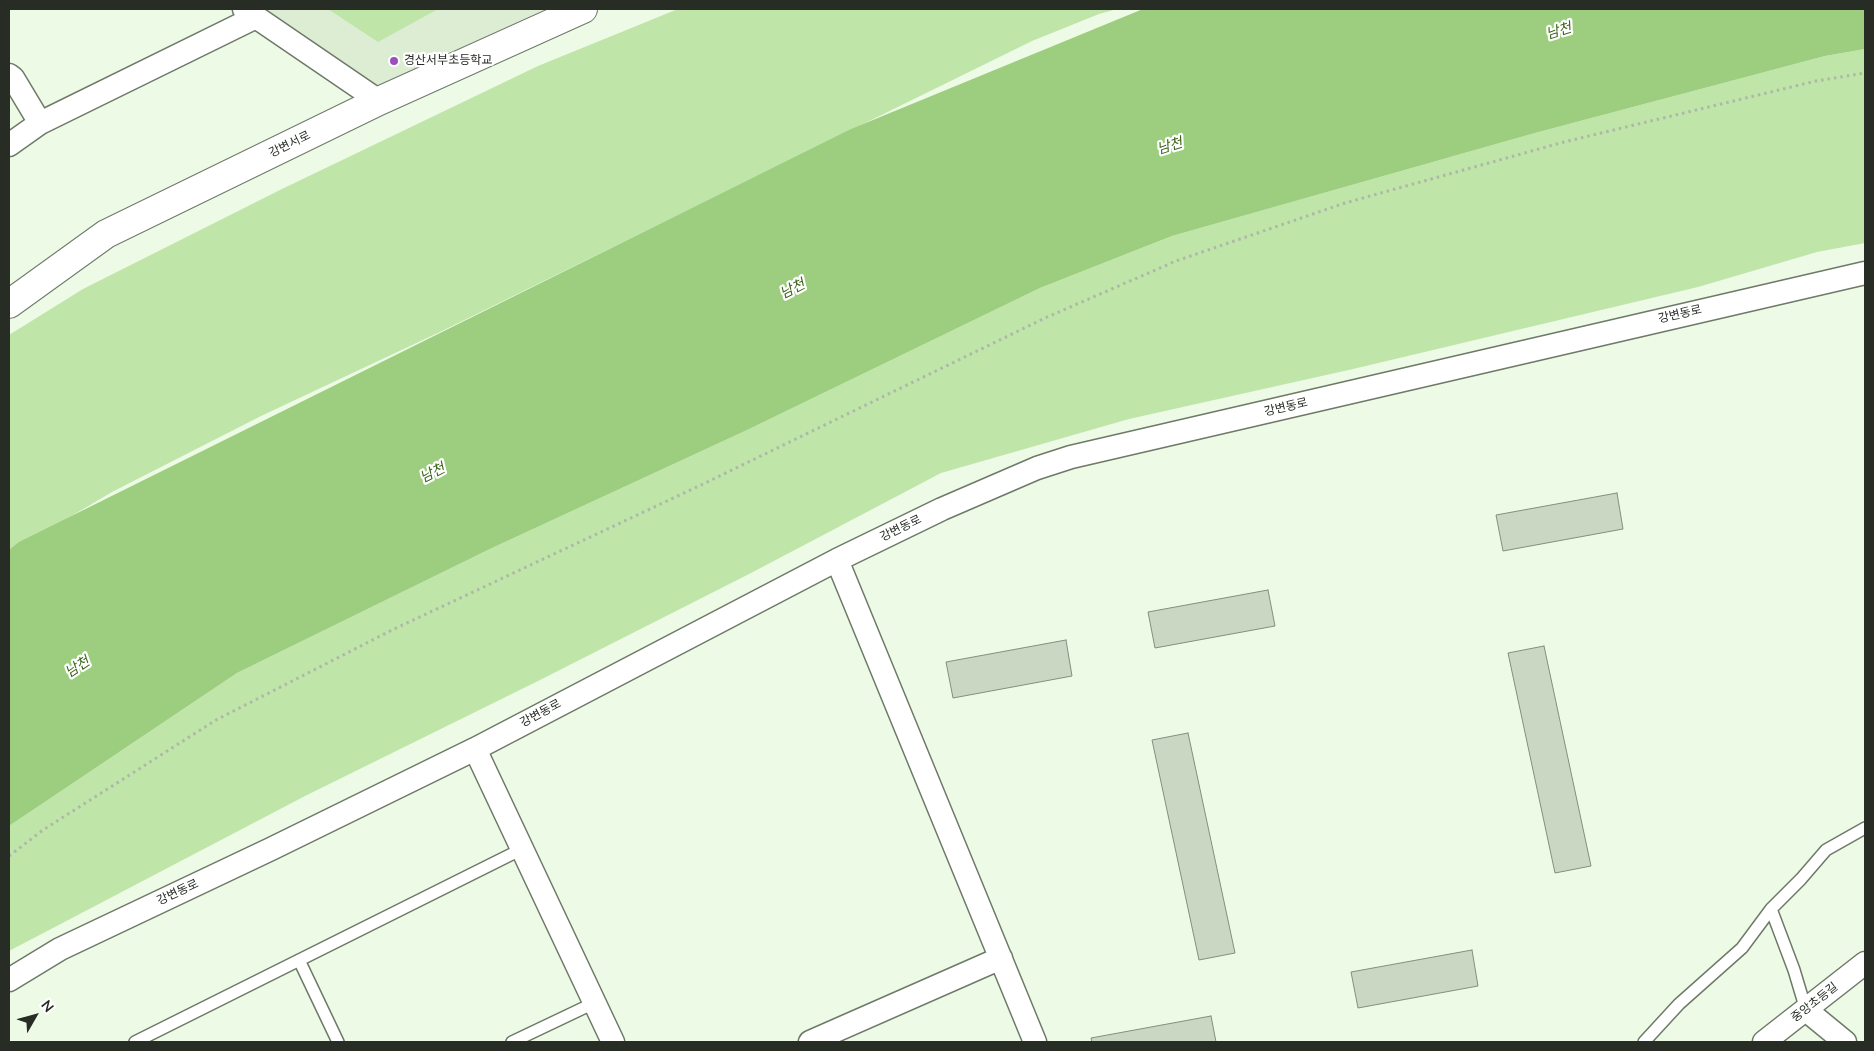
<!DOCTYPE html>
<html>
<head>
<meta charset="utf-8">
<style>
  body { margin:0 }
  #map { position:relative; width:1874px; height:1051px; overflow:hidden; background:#edfae6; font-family:"Nunito Sans",sans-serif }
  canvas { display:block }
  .frame { position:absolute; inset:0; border:10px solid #272c25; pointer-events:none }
  .north { position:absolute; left:10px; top:991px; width:50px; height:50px; -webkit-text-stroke:4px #fff; paint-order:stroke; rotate:52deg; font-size:14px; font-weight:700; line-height:20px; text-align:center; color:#272c25 }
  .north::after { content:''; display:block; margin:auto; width:18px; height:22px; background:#272c25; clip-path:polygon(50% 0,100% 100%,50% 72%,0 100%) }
</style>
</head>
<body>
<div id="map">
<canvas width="1874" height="1051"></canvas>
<div class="frame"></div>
<div class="north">N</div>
</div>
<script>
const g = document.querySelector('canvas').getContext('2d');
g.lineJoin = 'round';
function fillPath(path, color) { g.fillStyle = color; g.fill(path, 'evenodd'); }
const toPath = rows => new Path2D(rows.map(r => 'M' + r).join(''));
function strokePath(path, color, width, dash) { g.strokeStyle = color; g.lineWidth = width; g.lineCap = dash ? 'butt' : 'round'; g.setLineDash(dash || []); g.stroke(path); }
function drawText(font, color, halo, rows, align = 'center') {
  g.font = font + ' "Nunito Sans","Noto Sans KR",sans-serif'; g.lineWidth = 4.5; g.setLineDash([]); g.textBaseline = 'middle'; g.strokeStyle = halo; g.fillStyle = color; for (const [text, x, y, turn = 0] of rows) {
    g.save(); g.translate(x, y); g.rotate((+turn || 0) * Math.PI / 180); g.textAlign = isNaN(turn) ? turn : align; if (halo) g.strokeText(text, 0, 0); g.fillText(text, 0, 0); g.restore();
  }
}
const built = toPath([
  [245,9,562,9,379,101]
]);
const green = toPath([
  [328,9,438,9,378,42],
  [678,9,1117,9,1099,14,1032,41,442,331,261,416,112,492,9,553,9,335,83,289,282,189,538,66],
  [1865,49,1865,243,1817,252,1698,287,1353,369,1129,419,941,473,751,573,538,681,305,796,9,951,9,826,237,673,492,548,745,431,1040,288,1172,236,1535,133,1825,56]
]);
const water = toPath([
  [1143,9,1865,9,1865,49,1825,56,1535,133,1172,236,1040,288,745,431,492,548,237,673,9,826,9,550,19,542,851,129]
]);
const building = toPath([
  [1617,493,1623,529,1503,551,1496,515,1617,493],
  [1268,590,1275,626,1155,648,1148,612,1268,590],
  [1066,640,1072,676,953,698,946,662,1066,640],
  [1544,646,1591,866,1555,873,1508,653,1544,646],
  [1188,733,1235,953,1199,960,1152,740,1188,733],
  [1472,950,1478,986,1358,1008,1351,972,1472,950],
  [1211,1016,1216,1042,1092,1042,1091,1038,1211,1016]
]);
const path = toPath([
  [9,856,43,830,216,720,392,630,699,486,1045,318,1176,261,1345,203,1564,142,1816,81,1865,73]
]);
const service = toPath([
  [1771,909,1794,970,1806,1010],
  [299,960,338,1042],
  [135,1042,522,849],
  [512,1042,594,1003],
  [1644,1042,1679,1004,1742,948,1771,909,1801,879,1826,850,1865,828]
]);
const minor = toPath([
  [244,9,379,101],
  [9,75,13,78,40,123],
  [9,145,40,123,256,17],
  [837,560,1035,1042],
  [475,749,613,1042],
  [9,980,60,949,271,849,475,749,837,560,942,509,1037,468,1071,457,1865,273],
  [1806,1010,1845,1042],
  [810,1042,1001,958],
  [1764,1042,1865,963]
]);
const tertiary = toPath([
  [9,304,106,234,379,101,583,9]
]);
const markers = [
  [394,61,5,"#9c4dbe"]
];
const poiNames = [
  ["경산서부초등학교",404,61]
];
const streetNames = [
  ["강변서로",290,145,-26],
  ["강변동로",1680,315,-13],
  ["강변동로",1286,408,-13],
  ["강변동로",901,529,-26],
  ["강변동로",541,714,-28],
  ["강변동로",178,893,-25],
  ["중앙초등길",1815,1003,-38]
];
const waterNames = [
  ["남천",1559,32,-17],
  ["남천",1170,147,-17],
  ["남천",793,290,-27],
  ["남천",433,474,-27],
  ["남천",78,668,-33]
];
fillPath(built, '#dcedd3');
fillPath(green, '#bfe5a8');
fillPath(water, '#9dce7f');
fillPath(building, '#cad7c3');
strokePath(building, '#838f7d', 1);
strokePath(service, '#6e7968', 14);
strokePath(minor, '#6e7968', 25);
strokePath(tertiary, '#6e7968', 30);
strokePath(path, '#adb8a8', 3, [2.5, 4]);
strokePath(service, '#fff', 11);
strokePath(minor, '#fff', 22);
strokePath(tertiary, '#fff', 28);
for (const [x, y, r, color] of markers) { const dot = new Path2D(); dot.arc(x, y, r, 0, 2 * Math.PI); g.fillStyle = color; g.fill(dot); strokePath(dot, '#fff', 2); }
drawText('12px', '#272c25', '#fff', poiNames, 'left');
drawText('12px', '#272c25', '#fff', streetNames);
drawText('italic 14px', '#396415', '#fff', waterNames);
</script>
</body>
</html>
